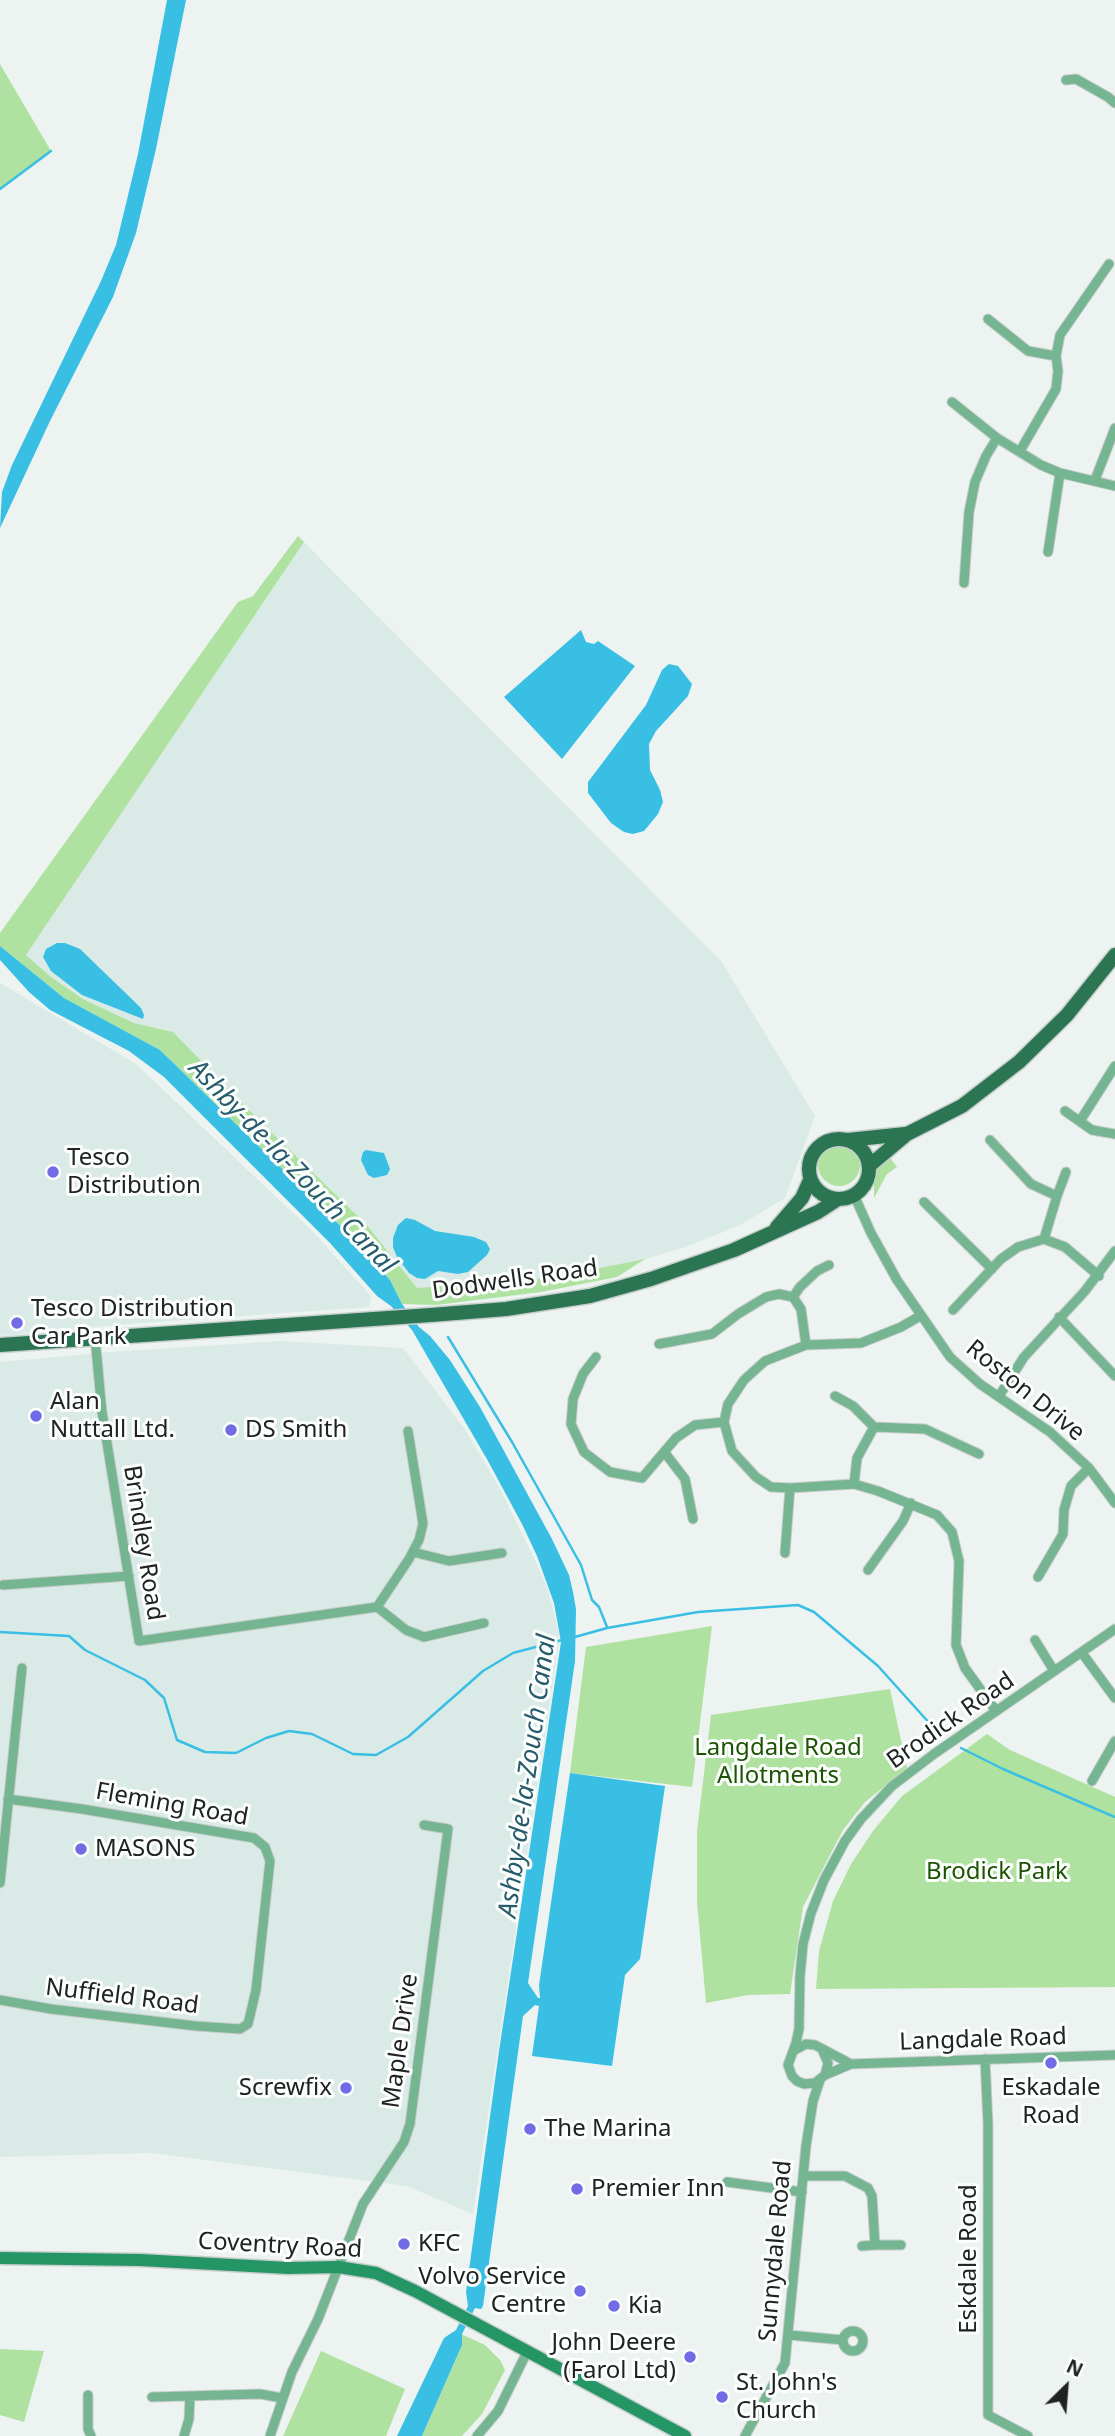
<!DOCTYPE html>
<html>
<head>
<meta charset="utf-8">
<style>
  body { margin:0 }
  #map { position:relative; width:1115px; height:2436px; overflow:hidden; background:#ecf3f1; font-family:"Noto Sans",sans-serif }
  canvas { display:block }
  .north { position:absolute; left:1031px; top:2352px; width:70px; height:70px; -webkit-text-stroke:5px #fdfffe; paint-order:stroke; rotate:25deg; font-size:19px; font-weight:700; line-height:28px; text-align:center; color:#202322 }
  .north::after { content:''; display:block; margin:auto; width:24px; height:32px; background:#202322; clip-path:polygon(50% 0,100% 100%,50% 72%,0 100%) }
</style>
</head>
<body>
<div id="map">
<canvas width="1115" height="2436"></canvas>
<div class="north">N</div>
</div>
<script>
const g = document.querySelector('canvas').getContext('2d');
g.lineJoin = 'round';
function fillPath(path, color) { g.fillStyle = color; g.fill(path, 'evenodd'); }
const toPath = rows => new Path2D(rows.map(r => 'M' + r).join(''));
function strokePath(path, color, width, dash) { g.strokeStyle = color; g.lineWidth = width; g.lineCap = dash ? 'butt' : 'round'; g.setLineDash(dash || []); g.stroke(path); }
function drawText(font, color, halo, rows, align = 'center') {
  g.font = font + ' "Noto Sans",sans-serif'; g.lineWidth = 6; g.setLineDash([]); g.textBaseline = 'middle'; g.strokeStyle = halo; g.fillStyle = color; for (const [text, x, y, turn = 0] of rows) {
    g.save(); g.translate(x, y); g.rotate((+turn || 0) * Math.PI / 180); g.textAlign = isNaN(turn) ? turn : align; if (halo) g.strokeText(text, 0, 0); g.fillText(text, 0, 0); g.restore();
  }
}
const built = toPath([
  [304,542,721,961,815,1116,785,1198,740,1225,686,1247,645,1259,549,1278,417,1288,366,1224,266,1127,173,1032,134,1023,83,999,51,977,26,955],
  [0,983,136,1064,312,1231,371,1296,369,1307,127,1324,0,1336],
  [281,1341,403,1348,466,1431,500,1489,534,1558,547,1588,555,1617,559,1638,558,1648,473,2214,407,2186,152,2153,0,2157,0,1362,110,1352]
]);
const green = toPath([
  [0,64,51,151,0,190],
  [298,536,304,542,26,955,51,977,83,999,134,1023,173,1032,266,1127,366,1224,417,1288,549,1278,645,1259,617,1277,541,1292,436,1305,402,1304,390,1280,354,1239,160,1050,64,998,0,946,0,933,238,602,253,596],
  '818 1165a21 21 0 1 1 42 0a21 21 0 1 1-42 0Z',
  [887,1154,897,1167,887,1174,874,1198,874,1171,877,1164],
  [712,1626,692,1787,570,1773,586,1647],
  [890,1689,907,1768,865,1802,843,1830,803,1907,790,1994,748,1995,706,2003,697,1902,697,1831,711,1715],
  [987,1734,1010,1750,1115,1797,1115,1987,816,1989,819,1951,833,1901,851,1864,873,1831,902,1796],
  [461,2334,485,2345,500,2360,505,2370,482,2414,462,2436,422,2436,462,2345],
  [0,2349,44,2351,24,2422,0,2415],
  [321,2351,405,2389,386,2436,283,2436]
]);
const water = toPath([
  [167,0,186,0,156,149,136,233,113,297,50,421,0,528,2,492,12,465,101,281,116,245,138,154],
  [581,630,586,642,594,644,598,641,635,666,562,759,504,697],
  [669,664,678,666,692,684,688,696,656,731,649,744,650,770,660,790,663,802,658,814,644,831,633,834,624,832,611,823,588,793,588,782,646,705,662,670],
  [57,943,65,943,80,949,141,1008,144,1015,143,1019,82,995,51,971,43,957,46,949],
  [0,946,64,998,160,1050,354,1239,390,1280,402,1304,419,1327,430,1336,450,1360,480,1407,552,1539,569,1575,573,1592,576,1609,575,1661,528,1983,538,1998,540,1998,539,1985,570,1773,665,1786,640,1959,625,1975,612,2066,532,2056,539,2006,535,2005,523,2016,483,2306,481,2309,475,2308,462,2334,462,2345,422,2436,397,2436,444,2338,456,2330,468,2306,466,2292,499,2051,561,1642,554,1603,537,1556,522,1524,488,1461,412,1330,391,1306,377,1296,330,1243,164,1077,129,1051,50,1010,29,992,0,960],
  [366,1150,384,1153,390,1169,387,1175,374,1178,368,1175,361,1160,363,1152],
  [406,1218,415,1220,435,1231,474,1237,486,1242,490,1249,487,1255,468,1272,458,1274,438,1271,425,1279,417,1278,409,1273,397,1257,393,1247,393,1238,398,1225]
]);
const stream = toPath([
  [0,189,51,151],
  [448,1337,512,1442,581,1565,592,1600,599,1607,607,1627],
  [0,1632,69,1636,85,1650,145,1680,164,1698,177,1740,205,1752,236,1753,266,1738,289,1731,312,1734,353,1754,376,1755,408,1737,483,1671,513,1653,562,1640],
  [575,1637,607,1628,698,1612,798,1605,814,1612,878,1666,941,1736],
  [961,1748,1003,1769,1115,1817]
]);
const minor = toPath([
  [1066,80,1076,79,1108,97,1115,103],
  [988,319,1028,351,1056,356],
  [952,402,997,438,1041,465,1060,473,1115,486],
  [1020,451,1056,389,1058,371,1056,356,1060,335,1109,264],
  [1095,480,1115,428],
  [1048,552,1060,473],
  [964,583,969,512,975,482,986,456,997,438],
  [1065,1111,1092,1130,1115,1134],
  [1080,1121,1115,1066],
  [990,1140,1031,1184,1057,1196,1044,1239],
  [854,1195,871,1233,897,1280,950,1357,980,1384,1050,1432,1089,1468,1115,1503],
  [1057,1196,1066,1172],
  [924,1202,992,1269],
  [793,1297,800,1287,817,1271,829,1265],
  [953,1310,1001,1259,1018,1247,1044,1239,1065,1247,1099,1276],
  [920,1316,901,1327,861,1343,806,1345,765,1361,744,1380,728,1404,724,1422,732,1451,756,1477,771,1487,790,1488,854,1484,878,1491,937,1515,952,1532,959,1561,956,1645,965,1668,996,1711],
  [1059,1317,1115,1376],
  [95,1337,102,1412,139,1641,377,1607,409,1559,419,1540,423,1524,408,1431],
  [659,1344,712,1334,738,1314,766,1297,779,1294,793,1297,801,1309,806,1345],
  [596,1357,583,1374,573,1399,571,1424,584,1452,610,1472,642,1478,676,1438,695,1425,724,1422],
  [835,1396,853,1406,874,1427],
  [999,1396,1024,1357,1085,1291,1115,1251],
  [665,1453,685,1479,693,1519],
  [854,1484,857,1458,874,1427,925,1429,979,1454],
  [413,1552,449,1561,502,1553],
  [785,1553,790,1488],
  [868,1570,903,1521,911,1503],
  [1038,1577,1063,1534,1064,1510,1071,1486,1089,1468],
  [3,1585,129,1576],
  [377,1607,406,1630,424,1637,484,1623],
  [1035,1640,1054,1671],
  [1082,1653,1115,1698],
  [1092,1781,1115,1741],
  [0,1883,22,1668],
  [0,2000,51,2009,196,2026,240,2029,248,2024,256,1990,270,1861,265,1847,254,1838,82,1809,8,1799],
  [822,2049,828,2063,825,2075,815,2083,804,2084,797,2081,792,2076,788,2065,796,2043,799,2029,800,1976,803,1944,811,1913,824,1880,845,1841,861,1819,892,1786,934,1754,1115,1629],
  [793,2051,806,2044,815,2045,851,2064],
  [985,2059,988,2124,988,2415,1028,2436],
  [825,2075,851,2064,1115,2055],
  [804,2176,845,2176,868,2188,872,2196,875,2245,862,2246],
  [727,2182,802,2192],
  [875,2245,901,2245],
  '843 2341a10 10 0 1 1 20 0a10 10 0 1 1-20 0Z',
  [789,2335,843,2340],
  [88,2395,88,2429,91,2436],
  [152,2397,260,2394,282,2398],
  [184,2436,189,2419,190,2396],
  [270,2436,292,2372,318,2319,363,2204,404,2142,410,2124,448,1829,424,1825],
  [477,2436,498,2411,527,2352],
  [745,2436,785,2363,806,2146,813,2101,820,2080]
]);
const secondary = toPath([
  [0,2258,140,2260,288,2268,338,2267,376,2273,415,2291,685,2436]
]);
const primary = toPath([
  '809 1169a30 30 0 1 1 60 0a30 30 0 1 1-60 0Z',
  [848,1140,905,1134],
  [869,1166,907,1134,962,1106,1019,1062,1067,1015,1115,955],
  [777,1227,802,1198,810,1180],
  [0,1345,431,1315,506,1309,590,1296,651,1279,734,1250,818,1212,838,1199]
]);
const markers = [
  [53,1172,7,"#726be6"],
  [17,1323,7,"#726be6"],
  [36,1416,7,"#726be6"],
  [231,1430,7,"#726be6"],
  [81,1849,7,"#726be6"],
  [1051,2063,7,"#726be6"],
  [346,2088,7,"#726be6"],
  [530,2129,7,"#726be6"],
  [577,2189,7,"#726be6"],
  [404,2244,7,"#726be6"],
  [580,2291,7,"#726be6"],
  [614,2306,7,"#726be6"],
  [690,2357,7,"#726be6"],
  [722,2397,7,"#726be6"]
];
const poiNames = [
  ["Tesco",67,1158],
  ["Distribution",67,1186],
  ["Tesco Distribution",31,1309],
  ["Car Park",31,1337],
  ["Alan",50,1402],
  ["Nuttall Ltd.",50,1430],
  ["DS Smith",245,1430],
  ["MASONS",95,1849],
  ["Screwfix",332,2088,"right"],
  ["Eskadale",1051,2088,"center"],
  ["Road",1051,2116,"center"],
  ["The Marina",544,2129],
  ["Premier Inn",591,2189],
  ["KFC",418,2244],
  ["Volvo Service",566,2277,"right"],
  ["Centre",566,2305,"right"],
  ["Kia",628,2306],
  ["John Deere",676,2343,"right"],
  ["(Farol Ltd)",676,2371,"right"],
  ["St. John's",736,2383],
  ["Church",736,2411]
];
const streetNames = [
  ["Dodwells Road",515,1280,-8],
  ["Roston Drive",1025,1391,39],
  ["Brindley Road",143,1543,81],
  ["Brodick Road",951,1721,-35],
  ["Fleming Road",172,1805,10],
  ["Nuffield Road",122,1997,7],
  ["Langdale Road",983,2040,-2],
  ["Maple Drive",401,2041,-82],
  ["Coventry Road",280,2246,3],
  ["Sunnydale Road",776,2251,-85],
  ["Eskdale Road",969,2259,-90]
];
const parkNames = [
  ["Langdale Road",778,1748],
  ["Allotments",778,1776],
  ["Brodick Park",997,1872]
];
const waterNames = [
  ["Ashby-de-la-Zouch Canal",292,1167,46],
  ["Ashby-de-la-Zouch Canal",528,1776,-82]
];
fillPath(built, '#daeae6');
fillPath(green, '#afe2a0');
fillPath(water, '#39bfe4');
strokePath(stream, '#39bfe4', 2.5);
strokePath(minor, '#c7cecc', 11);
strokePath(secondary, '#c7cecc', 15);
strokePath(primary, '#c7cecc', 17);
strokePath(minor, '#76b592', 9);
strokePath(secondary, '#249564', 12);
strokePath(primary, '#2b7552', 14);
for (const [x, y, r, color] of markers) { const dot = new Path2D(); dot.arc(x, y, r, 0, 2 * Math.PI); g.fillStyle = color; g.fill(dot); strokePath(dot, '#fdfffe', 2.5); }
drawText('24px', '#202322', '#fdfffe', poiNames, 'left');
drawText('24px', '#202322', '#fdfffe', streetNames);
drawText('24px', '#1b5401', '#fdfffe', parkNames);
drawText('italic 26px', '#285c6c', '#fdfffe', waterNames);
</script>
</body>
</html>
